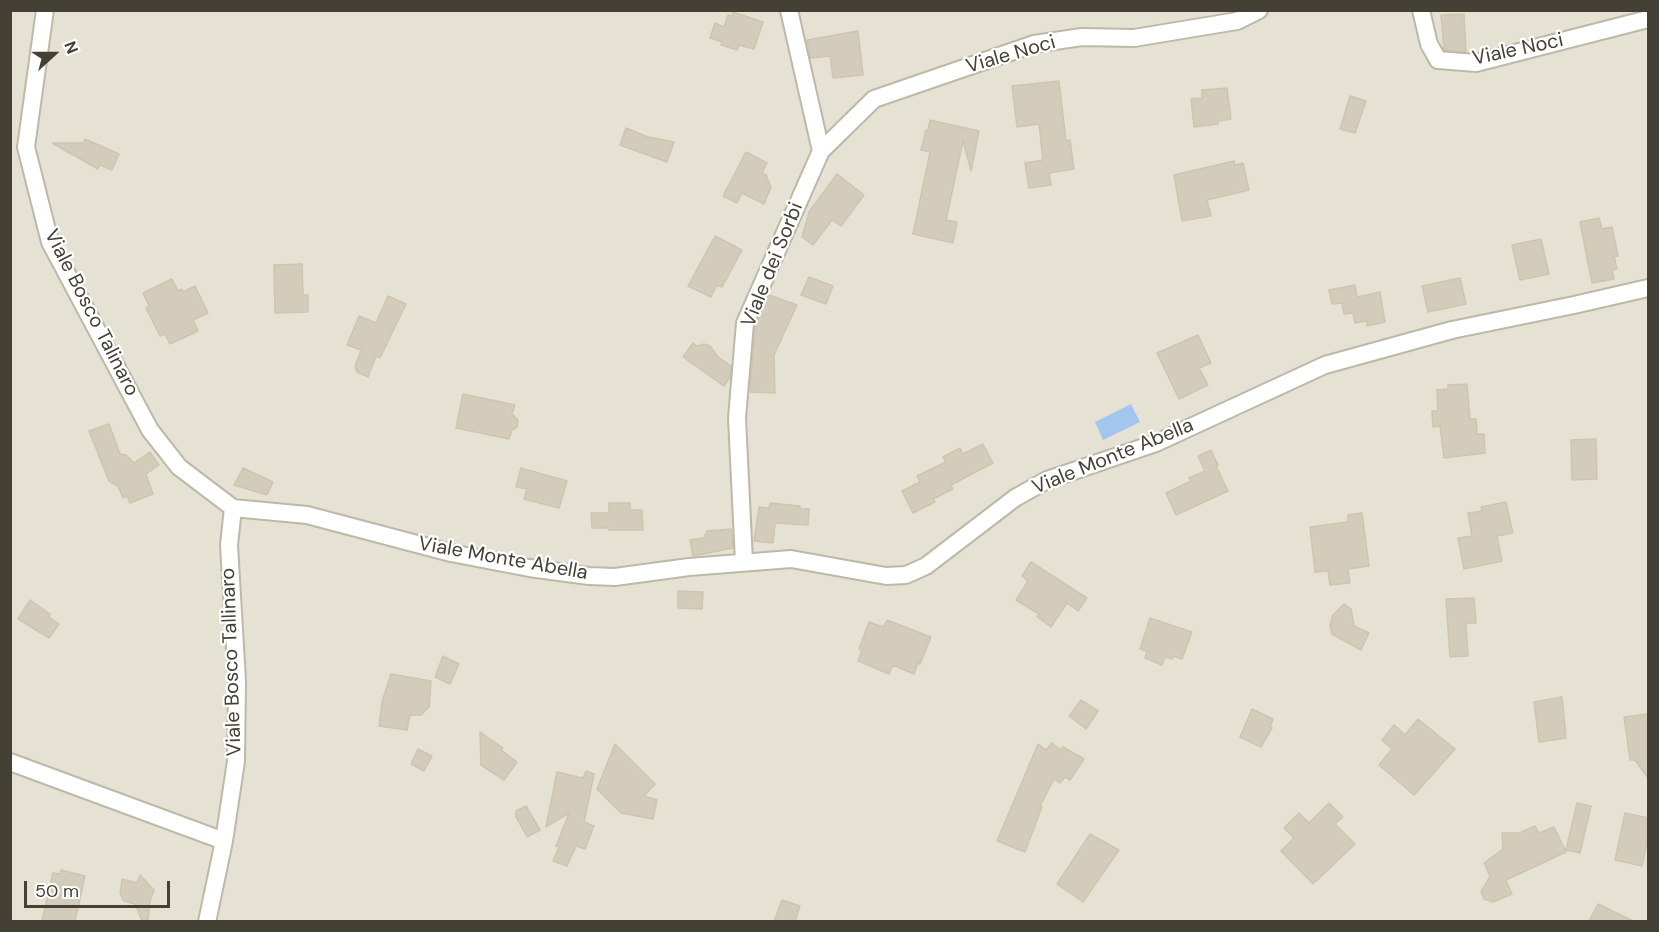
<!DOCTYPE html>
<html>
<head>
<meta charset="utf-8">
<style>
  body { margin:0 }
  #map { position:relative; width:1659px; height:932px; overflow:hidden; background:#f2f0e5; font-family:"DM Sans",sans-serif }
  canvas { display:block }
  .frame { position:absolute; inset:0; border:12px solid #444035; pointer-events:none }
  .north { position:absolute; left:24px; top:24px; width:60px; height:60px; -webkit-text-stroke:4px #fff; paint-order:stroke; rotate:69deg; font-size:16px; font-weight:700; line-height:24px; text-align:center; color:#444035 }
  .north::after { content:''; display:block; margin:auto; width:21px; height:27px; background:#444035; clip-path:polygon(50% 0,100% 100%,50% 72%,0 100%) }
  .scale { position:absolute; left:24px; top:881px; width:146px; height:27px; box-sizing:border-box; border:3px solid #444035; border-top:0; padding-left:8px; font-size:18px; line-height:21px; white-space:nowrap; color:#444035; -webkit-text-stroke:4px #fff; paint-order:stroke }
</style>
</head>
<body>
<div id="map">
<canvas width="1659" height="932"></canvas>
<div class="frame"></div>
<div class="north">N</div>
<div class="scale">50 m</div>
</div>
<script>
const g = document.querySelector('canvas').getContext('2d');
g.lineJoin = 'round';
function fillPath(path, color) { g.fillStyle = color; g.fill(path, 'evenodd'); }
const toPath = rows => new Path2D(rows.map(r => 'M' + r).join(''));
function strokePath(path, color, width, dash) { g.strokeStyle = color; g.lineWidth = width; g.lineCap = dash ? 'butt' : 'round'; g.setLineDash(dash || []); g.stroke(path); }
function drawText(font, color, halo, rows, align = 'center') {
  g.font = font + ' "DM Sans",sans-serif'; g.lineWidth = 4.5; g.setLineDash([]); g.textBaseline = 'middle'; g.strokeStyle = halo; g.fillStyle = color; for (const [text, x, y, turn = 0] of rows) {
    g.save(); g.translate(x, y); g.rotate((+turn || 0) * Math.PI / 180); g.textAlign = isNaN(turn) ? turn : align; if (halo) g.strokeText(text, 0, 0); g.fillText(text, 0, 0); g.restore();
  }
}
const residential = toPath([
  [11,11,1648,11,1648,921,11,921]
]);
const water = toPath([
  [1131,404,1140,422,1103,440,1095,422]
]);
const building = toPath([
  [733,12,763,22,754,49,739,45,737,50,721,45,722,42,710,38,715,23,724,27,728,15,732,16,733,12],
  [1464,14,1466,52,1444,50,1441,15,1464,14],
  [858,31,863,75,833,78,830,56,811,58,807,40,858,31],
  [1059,81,1066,141,1070,140,1074,169,1049,173,1051,185,1029,188,1025,163,1043,160,1039,124,1017,127,1012,86,1059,81],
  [1227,88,1231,119,1218,121,1218,124,1194,127,1191,99,1202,98,1202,90,1227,88],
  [1350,96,1366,101,1355,133,1340,129,1350,96],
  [930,120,979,131,971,171,963,141,946,220,957,222,953,243,913,234,930,152,921,150,926,130,928,130,930,120],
  [626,128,648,137,674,142,667,162,620,145,626,128],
  [85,139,119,154,112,170,100,165,98,169,52,143,83,143,85,139],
  [746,152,767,163,762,173,766,175,771,187,764,204,742,193,737,203,723,196,746,152],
  [1234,161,1235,165,1243,163,1249,190,1207,200,1211,216,1182,221,1174,175,1234,161],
  [837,174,864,195,841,226,832,220,813,245,802,237,809,212,837,174],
  [1599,218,1602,229,1612,227,1618,256,1614,257,1617,269,1612,270,1614,279,1592,283,1580,222,1599,218],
  [715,236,742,250,722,287,717,285,711,297,688,286,715,236],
  [1541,239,1549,274,1520,280,1512,245,1541,239],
  [302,264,303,295,308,295,308,312,275,313,274,265,302,264],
  [809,277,833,286,826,304,801,295,809,277],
  [1460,278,1466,304,1428,312,1422,286,1460,278],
  [172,279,178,291,182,289,183,292,195,286,208,313,193,320,198,331,170,344,165,334,160,336,146,308,149,306,143,293,172,279],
  [1355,285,1357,297,1380,292,1385,322,1367,326,1367,321,1355,323,1353,313,1344,314,1342,303,1332,304,1329,290,1355,285],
  [769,295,797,305,774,355,775,393,750,392,755,326,769,295],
  [388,296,406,304,380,358,376,356,368,377,357,372,355,366,361,350,347,345,359,316,376,323,388,296],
  [1198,335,1211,363,1199,368,1208,385,1179,399,1157,353,1198,335],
  [693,343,697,346,704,344,710,346,718,357,731,366,730,377,724,386,683,357,693,343],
  [1467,384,1470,419,1476,419,1477,434,1484,434,1485,453,1444,458,1440,426,1433,427,1432,411,1438,411,1437,390,1448,389,1448,385,1467,384],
  [463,394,515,405,512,414,518,420,517,427,512,430,509,439,456,428,463,394],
  [109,424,120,454,126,455,134,463,150,452,159,465,146,474,153,494,130,503,127,496,123,498,118,486,109,481,89,431,109,424],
  [1596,439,1597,479,1572,480,1571,440,1596,439],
  [983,444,993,463,951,485,953,489,933,499,935,502,913,513,902,491,920,482,917,476,946,462,943,457,960,448,963,454,983,444],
  [1211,450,1218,465,1216,466,1228,491,1176,515,1166,493,1191,481,1189,478,1205,471,1198,456,1211,450],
  [243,468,273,482,267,495,234,485,243,468],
  [521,468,567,481,559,508,524,499,527,489,516,487,521,468],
  [1506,502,1513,533,1497,536,1502,561,1464,569,1458,538,1472,536,1468,513,1482,511,1481,507,1506,502],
  [609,503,630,503,630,510,642,510,643,530,609,530,609,528,592,528,591,513,609,513,609,503],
  [770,503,800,506,800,509,809,509,808,525,775,523,773,543,754,541,759,507,769,508,770,503],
  [1362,513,1369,566,1348,569,1350,583,1330,585,1328,571,1315,572,1310,527,1348,522,1348,515,1362,513],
  [731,529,733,548,693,556,690,540,704,538,707,531,731,529],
  [1031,562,1087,598,1078,611,1067,603,1051,627,1037,617,1039,614,1016,600,1028,581,1022,576,1031,562],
  [678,591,703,592,702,609,678,608,678,591],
  [1474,598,1476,623,1466,623,1468,656,1450,657,1446,599,1474,598],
  [30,600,50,614,49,617,59,624,49,638,18,619,30,600],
  [1344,604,1351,609,1354,626,1369,633,1361,650,1332,634,1330,625,1333,615,1344,604],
  [1150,618,1192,632,1182,659,1173,656,1172,659,1165,657,1162,665,1145,658,1147,651,1140,649,1150,618],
  [887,620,931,637,920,664,918,663,914,674,893,665,889,674,858,661,862,650,859,649,869,622,883,627,887,620],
  [443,656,459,664,450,684,435,677,443,656],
  [391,674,431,681,429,707,421,715,410,715,407,730,379,726,382,702,391,674],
  [1562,697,1566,738,1539,742,1534,702,1562,697],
  [1081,700,1098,711,1086,729,1069,716,1081,700],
  [1252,709,1273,719,1270,727,1272,728,1261,747,1240,737,1252,709],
  [1648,714,1648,778,1635,760,1630,760,1624,717,1648,714],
  [1418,719,1455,749,1414,795,1379,765,1392,749,1382,740,1394,725,1405,735,1418,719],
  [480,732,503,748,501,750,517,762,504,780,481,765,480,732],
  [1052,743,1061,750,1063,747,1084,759,1070,780,1065,777,1060,783,1054,779,1040,806,1042,807,1025,852,997,841,1038,744,1046,750,1052,743],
  [615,744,655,784,644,796,657,800,653,819,621,813,597,789,615,744],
  [418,749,432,756,424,771,411,764,418,749],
  [586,771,594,774,584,822,594,826,585,849,576,846,567,866,553,861,559,847,556,846,569,813,546,827,557,772,583,778,586,771],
  [1329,803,1343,817,1335,824,1355,844,1313,884,1281,851,1294,838,1284,828,1299,813,1309,823,1329,803],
  [1577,803,1591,806,1580,853,1566,850,1577,803],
  [526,806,540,830,527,837,516,817,516,811,526,806],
  [1625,813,1648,818,1648,838,1642,866,1615,860,1625,813],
  [1535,826,1539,833,1554,827,1566,852,1506,880,1512,894,1493,902,1484,899,1481,892,1490,876,1484,863,1503,849,1502,833,1519,833,1535,826],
  [1090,834,1119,850,1083,902,1057,884,1090,834],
  [61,870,85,876,75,921,42,921,53,873,60,874,61,870],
  [140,875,154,890,150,901,148,921,142,921,135,904,124,901,120,894,122,879,137,883,140,875],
  [782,900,800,906,795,921,774,921,782,900],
  [1598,904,1633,921,1589,921,1598,904]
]);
const street = toPath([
  [45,10,26,147,50,242,150,430,179,467,233,508],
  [1421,10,1429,44,1438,60,1476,63,1648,19],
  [821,151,874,99,1034,44,1082,37,1134,38,1237,21,1259,10],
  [233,508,307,515,451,553,529,568,589,576,615,577,689,567,791,559,886,576,906,575,926,566,1015,498,1047,480,1156,443,1325,365,1452,330,1574,305,1648,288],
  [744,562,737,418,745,323,821,151,789,10],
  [10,762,224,841],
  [207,922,224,841,236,761,237,681,229,545,233,508]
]);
const streetNames = [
  ["Viale Noci",1518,50,-12],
  ["Viale Noci",1011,55,-16],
  ["Viale dei Sorbi",773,265,-68],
  ["Viale Bosco Talinaro",91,313,63],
  ["Viale Monte Abella",1113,457,-22],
  ["Viale Monte Abella",503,559,10],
  ["Viale Bosco Tallinaro",232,662,-92]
];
fillPath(residential, '#e6e2d3');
fillPath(water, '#a2c6ee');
fillPath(building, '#d3ccbb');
strokePath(building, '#cec5ae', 1.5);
strokePath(street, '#bdb8a8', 20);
strokePath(street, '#fff', 16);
drawText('20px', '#444035', '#fff', streetNames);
</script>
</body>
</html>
